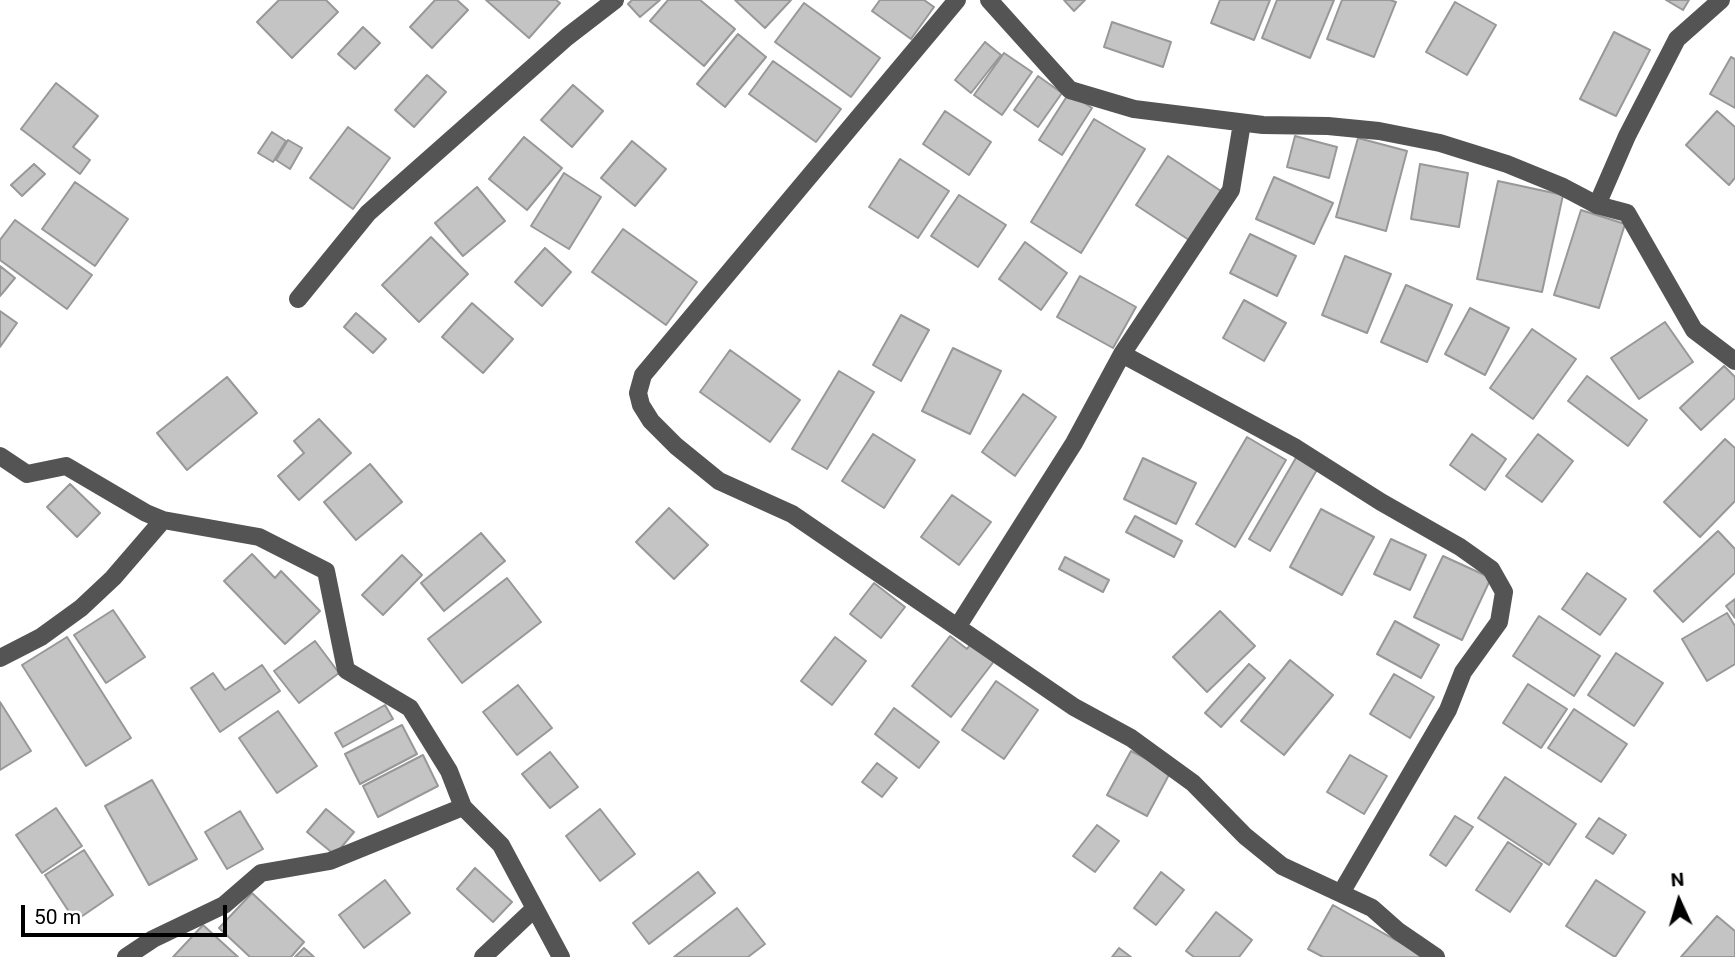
<!DOCTYPE html>
<html>
<head>
<meta charset="utf-8">
<style>
  body { margin:0 }
  #map { position:relative; width:1735px; height:957px; overflow:hidden; background:#fff; font-family:Roboto,sans-serif }
  canvas { display:block }
  .north { position:absolute; left:1644px; top:866px; width:70px; height:70px; -webkit-text-stroke:5px #fff; paint-order:stroke; rotate:356deg; font-size:19px; font-weight:700; line-height:28px; text-align:center; color:#000 }
  .north::after { content:''; display:block; margin:auto; width:24px; height:32px; background:#000; clip-path:polygon(50% 0,100% 100%,50% 72%,0 100%) }
  .scale { position:absolute; left:21px; top:905px; width:206px; height:32px; box-sizing:border-box; border:4px solid #000; border-top:0; padding-left:9px; font-size:21px; line-height:24px; white-space:nowrap; color:#000; -webkit-text-stroke:5px #fff; paint-order:stroke }
</style>
</head>
<body>
<div id="map">
<canvas width="1735" height="957"></canvas>
<div class="north">N</div>
<div class="scale">50 m</div>
</div>
<script>
const g = document.querySelector('canvas').getContext('2d');
g.lineJoin = 'round';
function fillPath(path, color) { g.fillStyle = color; g.fill(path, 'evenodd'); }
const toPath = rows => new Path2D(rows.map(r => 'M' + r).join(''));
function strokePath(path, color, width, dash) { g.strokeStyle = color; g.lineWidth = width; g.lineCap = dash ? 'butt' : 'round'; g.setLineDash(dash || []); g.stroke(path); }
const building = toPath([
  [279,0,326,0,338,12,292,58,257,22,279,0],
  [435,0,457,0,468,10,432,48,410,27,435,0],
  [486,0,556,0,560,3,529,38,486,0],
  [632,0,660,0,640,17,628,4,632,0],
  [668,0,700,0,735,29,704,66,650,21,668,0],
  [735,0,791,0,765,28,735,0],
  [880,0,924,0,934,7,911,39,872,11,880,0],
  [1064,0,1085,0,1074,11,1064,0],
  [1220,0,1270,0,1254,40,1211,23,1220,0],
  [1277,0,1334,0,1310,58,1262,38,1277,0],
  [1342,0,1390,0,1396,2,1374,57,1327,39,1342,0],
  [1666,0,1689,0,1683,10,1666,0],
  [1455,2,1496,25,1467,75,1426,52,1455,2],
  [804,3,880,58,851,97,775,42,804,3],
  [1112,22,1171,42,1163,67,1104,47,1112,22],
  [363,27,380,43,355,69,338,54,363,27],
  [1614,32,1650,50,1616,116,1580,99,1614,32],
  [738,34,766,57,725,107,697,84,738,34],
  [985,42,1001,55,971,93,955,80,985,42],
  [1004,53,1032,72,1002,115,974,95,1004,53],
  [1731,57,1735,59,1735,108,1710,94,1731,57],
  [773,61,841,109,816,142,749,94,773,61],
  [427,75,446,92,414,127,395,110,427,75],
  [1038,76,1062,93,1038,127,1014,110,1038,76],
  [56,83,98,116,73,147,90,160,80,174,21,129,56,83],
  [573,85,603,111,572,147,541,120,573,85],
  [1069,93,1092,108,1062,155,1039,140,1069,93],
  [945,111,991,142,969,175,923,144,945,111],
  [1717,111,1735,127,1735,178,1729,185,1686,145,1717,111],
  [1094,119,1145,149,1081,253,1031,222,1094,119],
  [348,127,390,158,353,209,310,178,348,127],
  [272,132,286,141,273,162,258,153,272,132],
  [1295,136,1337,147,1329,178,1287,167,1295,136],
  [524,137,562,168,527,210,489,179,524,137],
  [1358,138,1407,151,1386,231,1336,217,1358,138],
  [288,140,302,148,290,169,276,160,288,140],
  [632,141,666,169,635,206,601,178,632,141],
  [1168,156,1221,191,1189,240,1136,205,1168,156],
  [900,159,949,191,918,238,869,207,900,159],
  [34,164,45,174,22,196,11,185,34,164],
  [1420,164,1468,173,1459,227,1411,219,1420,164],
  [564,173,601,197,569,249,531,226,564,173],
  [1274,177,1333,203,1314,244,1256,219,1274,177],
  [1498,181,1563,195,1542,292,1477,279,1498,181],
  [75,182,128,219,95,266,42,229,75,182],
  [477,187,505,221,463,256,435,223,477,187],
  [959,195,1006,225,978,267,931,236,959,195],
  [1581,210,1625,224,1599,308,1554,295,1581,210],
  [15,220,92,275,67,309,0,260,0,240,15,220],
  [623,229,697,282,666,325,592,272,623,229],
  [1250,234,1296,256,1277,296,1230,273,1250,234],
  [431,237,468,274,419,322,382,285,431,237],
  [1025,242,1067,273,1041,310,999,279,1025,242],
  [545,248,571,272,542,306,515,282,545,248],
  [1345,256,1391,274,1367,333,1322,315,1345,256],
  [0,266,15,278,0,296,0,266],
  [1080,276,1136,307,1113,348,1057,317,1080,276],
  [1406,285,1452,305,1427,362,1381,342,1406,285],
  [1244,300,1286,323,1264,361,1223,338,1244,300],
  [472,303,513,339,483,373,442,337,472,303],
  [1470,308,1509,328,1485,375,1445,354,1470,308],
  [0,311,17,323,0,347,0,311],
  [356,313,386,339,373,353,344,327,356,313],
  [901,315,929,330,901,381,873,365,901,315],
  [1665,322,1693,362,1639,399,1611,358,1665,322],
  [1532,329,1576,359,1533,419,1490,388,1532,329],
  [953,348,1001,371,970,434,922,411,953,348],
  [730,350,800,400,770,442,700,392,730,350],
  [1724,366,1735,377,1735,398,1701,430,1680,408,1724,366],
  [839,371,874,392,827,469,792,449,839,371],
  [1587,376,1647,420,1628,446,1568,401,1587,376],
  [227,377,257,413,187,470,157,433,227,377],
  [1023,394,1056,417,1015,476,982,452,1023,394],
  [319,419,351,453,299,500,278,476,304,453,294,441,319,419],
  [873,434,915,460,884,508,842,481,873,434],
  [1472,434,1506,459,1485,490,1450,465,1472,434],
  [1538,434,1573,461,1542,502,1506,476,1538,434],
  [1247,437,1286,460,1235,547,1196,524,1247,437],
  [1725,439,1735,448,1735,501,1700,537,1664,502,1725,439],
  [1297,456,1318,468,1270,551,1249,539,1297,456],
  [1143,458,1196,483,1176,524,1124,499,1143,458],
  [370,464,402,502,356,540,324,502,370,464],
  [70,484,100,513,77,537,47,507,70,484],
  [952,495,991,522,959,565,921,537,952,495],
  [669,508,708,545,674,579,636,542,669,508],
  [1321,509,1374,537,1342,595,1290,567,1321,509],
  [1135,516,1182,541,1174,557,1126,532,1135,516],
  [1718,531,1735,549,1735,573,1683,622,1654,591,1718,531],
  [481,533,505,561,444,611,421,583,481,533],
  [1391,539,1426,555,1410,590,1374,574,1391,539],
  [252,554,275,578,281,571,320,611,285,644,224,581,252,554],
  [402,555,422,575,383,615,362,595,402,555],
  [1443,556,1491,578,1462,640,1414,617,1443,556],
  [1065,557,1109,580,1103,592,1059,569,1065,557],
  [1587,573,1626,599,1600,635,1562,609,1587,573],
  [507,578,541,622,462,683,428,639,507,578],
  [874,583,905,607,881,638,850,614,874,583],
  [1735,599,1735,618,1726,606,1735,599],
  [113,610,145,657,106,683,74,635,113,610],
  [1220,611,1255,646,1207,692,1173,657,1220,611],
  [1727,613,1735,626,1735,664,1707,681,1682,639,1727,613],
  [1539,616,1600,656,1574,696,1513,656,1539,616],
  [1395,621,1439,645,1421,678,1377,654,1395,621],
  [950,636,967,649,972,642,995,660,951,717,912,686,950,636],
  [67,637,131,738,86,766,22,665,67,637],
  [835,637,866,661,832,705,801,681,835,637],
  [315,641,339,673,299,703,274,671,315,641],
  [1616,653,1663,683,1634,726,1588,695,1616,653],
  [1290,660,1333,695,1284,755,1241,721,1290,660],
  [1249,664,1265,678,1221,727,1205,713,1249,664],
  [262,665,280,691,220,732,191,688,213,673,225,690,262,665],
  [1394,674,1434,697,1410,738,1370,714,1394,674],
  [996,681,1038,710,1004,759,962,730,996,681],
  [1528,684,1567,709,1541,748,1503,723,1528,684],
  [518,685,552,728,517,755,483,712,518,685],
  [0,702,31,751,0,770,0,702],
  [385,705,393,719,343,747,335,733,385,705],
  [894,708,939,742,919,768,875,734,894,708],
  [1574,709,1627,744,1601,782,1548,748,1574,709],
  [278,711,317,766,277,793,239,738,278,711],
  [402,725,417,754,360,784,345,754,402,725],
  [1131,751,1171,771,1147,816,1107,795,1131,751],
  [550,752,578,787,550,808,522,774,550,752],
  [423,755,438,786,378,817,363,786,423,755],
  [1350,755,1387,776,1364,814,1327,792,1350,755],
  [877,763,897,778,882,797,862,782,877,763],
  [1505,777,1576,824,1549,865,1478,818,1505,777],
  [152,780,197,859,149,885,105,806,152,780],
  [56,808,82,846,42,873,16,835,56,808],
  [326,809,354,832,335,855,307,832,326,809],
  [600,809,635,854,600,881,566,836,600,809],
  [240,811,263,849,227,869,205,832,240,811],
  [1455,816,1473,827,1446,866,1430,855,1455,816],
  [1599,818,1626,835,1613,854,1586,837,1599,818],
  [1097,825,1119,841,1095,872,1073,856,1097,825],
  [1508,842,1542,864,1510,912,1476,890,1508,842],
  [84,850,113,895,75,921,45,875,84,850],
  [475,868,512,902,493,922,457,889,475,868],
  [698,872,715,893,649,944,633,923,698,872],
  [1161,872,1184,890,1156,925,1134,908,1161,872],
  [385,880,410,913,364,948,339,915,385,880],
  [1596,880,1645,912,1615,957,1566,926,1596,880],
  [252,893,304,942,291,957,250,957,219,928,252,893],
  [1333,905,1426,957,1323,957,1308,949,1333,905],
  [737,908,765,944,748,957,674,957,737,908],
  [1216,912,1252,940,1239,957,1194,957,1186,951,1216,912],
  [1717,916,1735,931,1735,957,1681,957,1717,916],
  [203,925,238,957,173,957,203,925],
  [304,948,314,957,295,957,304,948],
  [1119,948,1131,957,1112,957,1119,948]
]);
const minor = toPath([
  [957,0,643,375,638,393,641,405,651,421,676,446,719,481,792,514,1074,707,1131,738,1193,783,1245,836,1282,866,1372,908,1398,931,1436,957],
  [989,0,1070,90,1134,109,1263,125,1328,126,1379,131,1440,143,1507,164,1561,186,1597,205,1627,213,1694,330,1735,361],
  [1597,205,1627,136,1677,39,1721,0],
  [298,299,368,213,567,37,615,0],
  [1122,354,1296,448,1381,502,1460,547,1491,569,1504,592,1499,622,1463,672,1448,710,1341,893],
  [0,456,27,474,66,466,146,513,163,520,259,537,326,571,346,670,410,708,449,771,463,807,501,845,561,957],
  [958,626,1074,443,1122,354,1231,190,1242,123],
  [0,658,41,637,81,608,113,578,163,520],
  [126,957,153,939,224,905,261,873,330,861,463,807],
  [483,957,534,909]
]);
fillPath(building, '#c4c4c4');
strokePath(building, '#989898', 2);
strokePath(minor, '#545454', 18);
</script>
</body>
</html>
